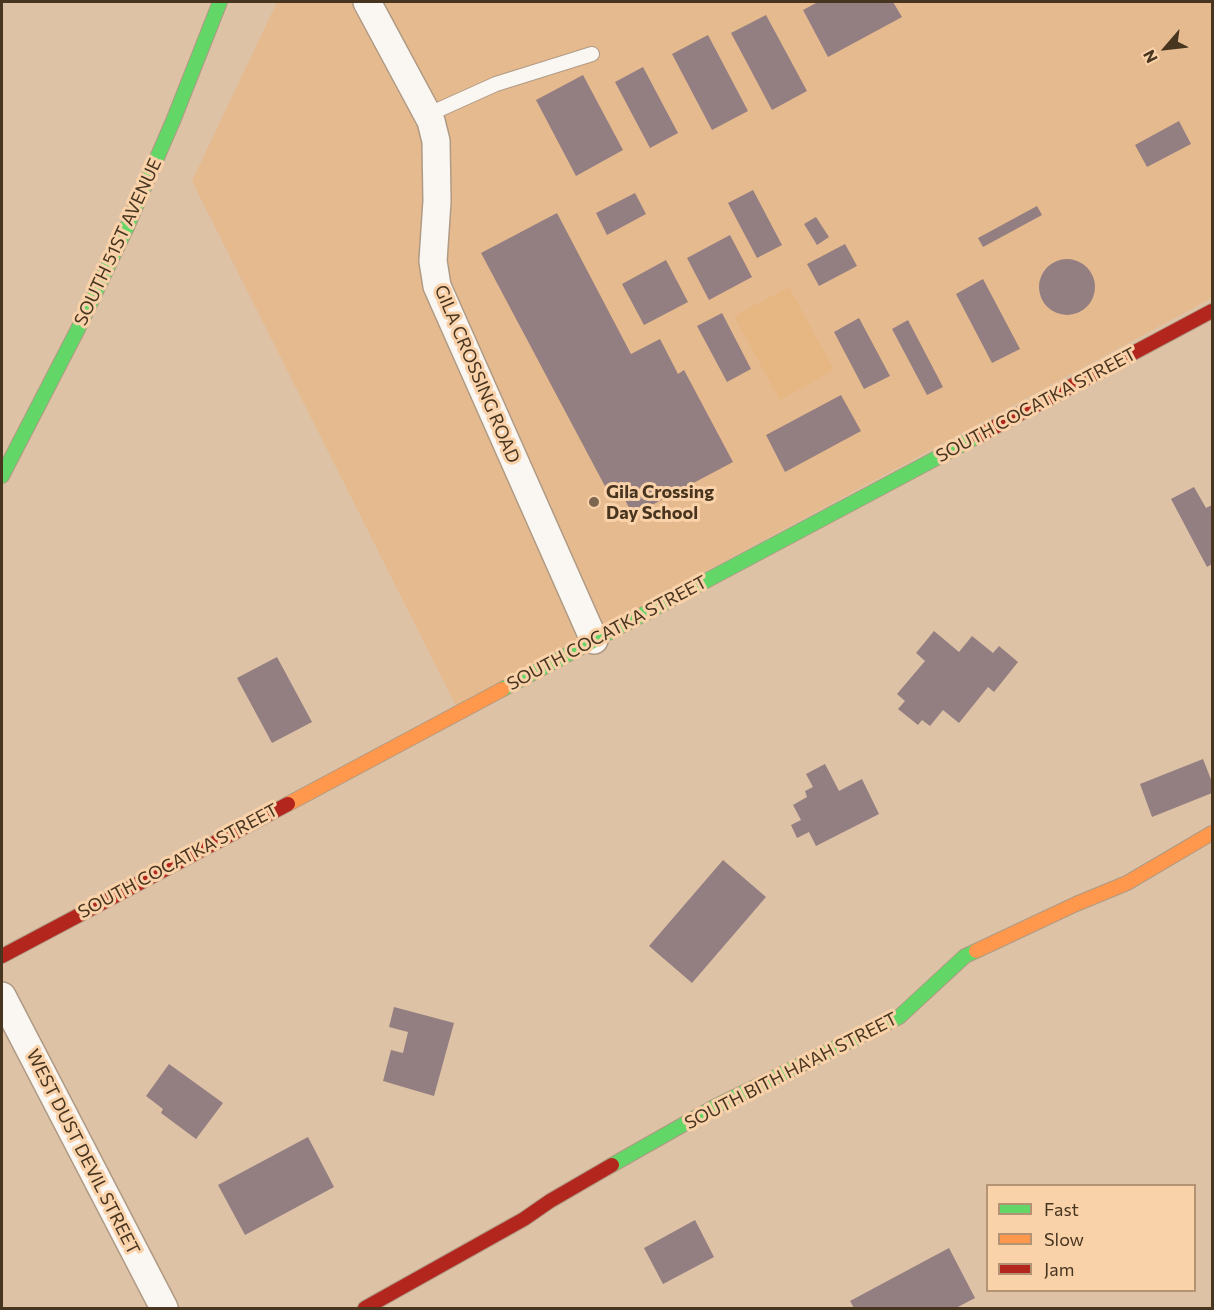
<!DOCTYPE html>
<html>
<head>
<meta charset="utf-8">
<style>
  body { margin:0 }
  #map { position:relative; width:1214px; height:1310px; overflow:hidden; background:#ddc2a6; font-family:Commissioner,sans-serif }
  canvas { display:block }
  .frame { position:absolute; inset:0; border:3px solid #483520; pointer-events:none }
  .legend { position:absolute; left:986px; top:1184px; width:210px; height:108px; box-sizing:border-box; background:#fad2aa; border:2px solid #b39373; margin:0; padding:8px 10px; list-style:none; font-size:18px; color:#483520 }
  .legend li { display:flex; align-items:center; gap:12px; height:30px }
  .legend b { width:30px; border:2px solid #b39373 }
  .north { position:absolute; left:1136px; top:18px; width:60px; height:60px; -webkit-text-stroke:4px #fad2aa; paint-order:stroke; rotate:242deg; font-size:16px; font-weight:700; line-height:24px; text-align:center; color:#483520 }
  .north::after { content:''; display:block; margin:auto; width:21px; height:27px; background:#483520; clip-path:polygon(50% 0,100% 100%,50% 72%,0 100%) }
</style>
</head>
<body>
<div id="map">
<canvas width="1214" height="1310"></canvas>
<div class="frame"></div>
<ul class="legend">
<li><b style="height:8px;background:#63d668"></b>Fast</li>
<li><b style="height:8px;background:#ff974d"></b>Slow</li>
<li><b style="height:8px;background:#b3261e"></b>Jam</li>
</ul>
<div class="north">N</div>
</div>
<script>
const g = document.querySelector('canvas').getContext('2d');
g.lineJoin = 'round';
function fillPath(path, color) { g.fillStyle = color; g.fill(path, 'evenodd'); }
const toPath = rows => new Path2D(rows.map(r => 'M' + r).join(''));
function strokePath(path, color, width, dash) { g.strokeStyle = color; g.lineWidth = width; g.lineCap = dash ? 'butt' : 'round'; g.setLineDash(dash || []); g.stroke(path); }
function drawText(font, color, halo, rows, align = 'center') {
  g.font = font + ' Commissioner,sans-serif'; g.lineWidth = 6; g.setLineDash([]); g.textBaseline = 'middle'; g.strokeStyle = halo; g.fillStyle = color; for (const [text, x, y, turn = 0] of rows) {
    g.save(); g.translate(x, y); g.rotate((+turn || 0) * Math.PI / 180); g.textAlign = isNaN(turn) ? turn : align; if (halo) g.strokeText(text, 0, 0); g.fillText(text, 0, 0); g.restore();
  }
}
const built = toPath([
  [277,2,1212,2,1212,298,456,706,192,181]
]);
const green = toPath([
  [789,287,834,370,780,400,734,316]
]);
const building = toPath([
  [818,2,893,2,902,17,828,57,803,10],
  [766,15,807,91,772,110,731,33],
  [708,35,748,111,712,130,672,54],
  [643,67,678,133,650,148,615,82],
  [583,75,623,150,576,176,536,100],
  [1179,121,1191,144,1147,167,1135,145],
  [753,190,782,245,757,258,728,203],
  [635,193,646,214,607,235,596,213],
  [1037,206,1042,215,983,247,978,238],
  [557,213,631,354,660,339,678,374,684,370,733,462,633,515,617,485,607,490,481,253],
  [816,217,829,237,817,245,804,224],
  [730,235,752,277,709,300,687,258],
  [845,244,857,266,819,286,807,264],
  '1039 287a28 28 0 1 1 56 0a28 28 0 1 1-56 0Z',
  [666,260,688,302,644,325,622,284],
  [983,279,1020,349,992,363,956,294],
  [722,313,751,369,727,382,697,326],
  [859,318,890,376,864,389,834,332],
  [908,320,943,387,927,395,892,329],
  [841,395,861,431,785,472,766,435],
  [1194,487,1206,508,1212,505,1212,564,1207,567,1171,499],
  [934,631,959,652,972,636,993,653,999,646,1018,662,994,692,988,687,959,723,943,710,930,726,922,720,918,725,898,709,905,701,897,694,925,661,916,653],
  [277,657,312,722,272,743,237,678],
  [1203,759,1212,782,1212,793,1152,817,1140,784],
  [825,764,839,791,862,779,879,814,816,846,809,832,797,838,791,825,801,820,793,805,807,797,805,791,813,787,806,774],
  [723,860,766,897,692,983,649,946],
  [394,1007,454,1023,434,1096,383,1081,391,1050,403,1053,408,1032,389,1027],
  [169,1064,223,1103,196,1139,161,1113,163,1109,146,1096],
  [308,1137,334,1187,245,1235,218,1185],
  [695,1220,714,1257,663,1284,644,1248],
  [949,1248,975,1298,956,1308,854,1308,850,1301]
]);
const lane = toPath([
  [427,115,496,84,592,54]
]);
const street = toPath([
  [367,2,431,121,436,141,437,201,433,261,437,286,594,640],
  [2,996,164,1308]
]);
const fast = toPath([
  [2,476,78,329,127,227,173,121,220,2],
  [503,689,978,436],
  [612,1165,716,1106,899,1017,965,956,976,951]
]);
const slow = toPath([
  [288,804,503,689],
  [976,951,1076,904,1127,883,1212,833]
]);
const jam = toPath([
  [978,436,1212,311],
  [2,956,288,804],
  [365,1308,524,1219,550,1201,612,1165]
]);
const markers = [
  [594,502,6,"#7c664f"]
];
const streetNames = [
  ["SOUTH 51ST AVENUE",118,242,-65],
  ["GILA CROSSING ROAD",477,374,67],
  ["SOUTH COCATKA STREET",1036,405,-28],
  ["SOUTH COCATKA STREET",607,633,-28],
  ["SOUTH COCATKA STREET",178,861,-28],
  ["SOUTH BITH HA'AH STREET",791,1071,-27],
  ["WEST DUST DEVIL STREET",83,1152,63]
];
const poiNames = [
  ["Gila Crossing",606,492],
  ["Day School",606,513]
];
fillPath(built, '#e5ba8f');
fillPath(green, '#e7b783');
fillPath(building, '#937e82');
strokePath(lane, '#af9a84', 16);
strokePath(street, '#af9a84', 30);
strokePath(fast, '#af9a84', 16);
strokePath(slow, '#af9a84', 16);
strokePath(jam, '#af9a84', 16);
strokePath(lane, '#faf6f2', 14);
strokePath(street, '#faf6f2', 27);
strokePath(fast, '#63d668', 14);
strokePath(slow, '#ff974d', 14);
strokePath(jam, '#b3261e', 14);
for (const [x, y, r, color] of markers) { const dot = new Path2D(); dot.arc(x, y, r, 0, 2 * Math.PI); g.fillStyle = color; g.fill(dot); strokePath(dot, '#fad2aa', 2); }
drawText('18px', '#483520', '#fad2aa', streetNames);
drawText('bold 18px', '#483520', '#fad2aa', poiNames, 'left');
</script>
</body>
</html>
